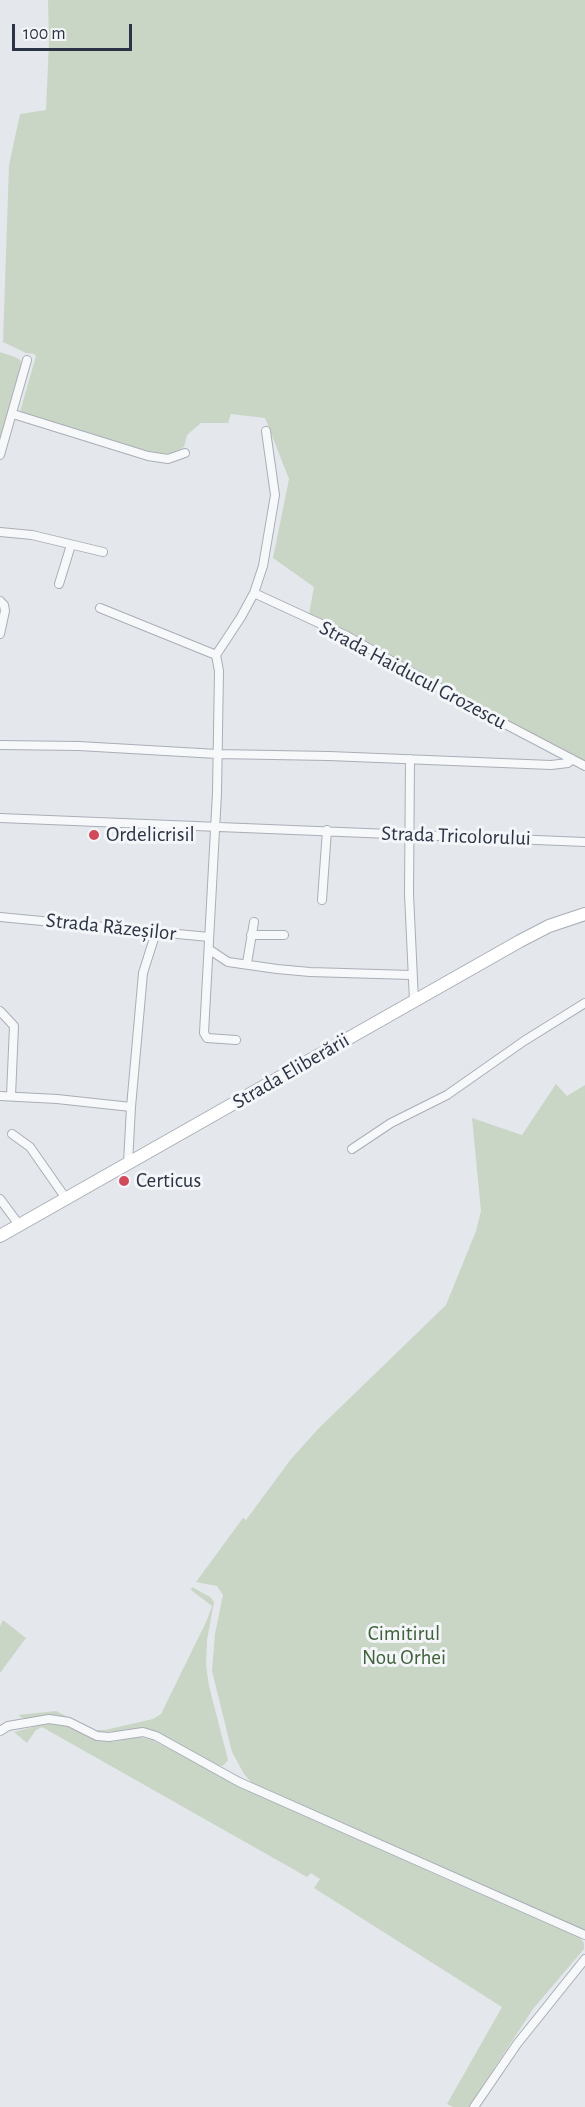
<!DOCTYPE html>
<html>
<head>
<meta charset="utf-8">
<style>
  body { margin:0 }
  #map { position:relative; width:585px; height:2107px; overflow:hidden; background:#e4e7ec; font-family:"Alegreya Sans",sans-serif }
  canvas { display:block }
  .scale { position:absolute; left:12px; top:24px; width:120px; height:27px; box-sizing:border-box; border:3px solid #2b3445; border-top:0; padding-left:8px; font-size:18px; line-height:21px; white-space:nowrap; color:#2b3445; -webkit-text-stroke:4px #f4f6f9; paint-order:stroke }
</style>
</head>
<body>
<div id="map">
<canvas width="585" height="2107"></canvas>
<div class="scale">100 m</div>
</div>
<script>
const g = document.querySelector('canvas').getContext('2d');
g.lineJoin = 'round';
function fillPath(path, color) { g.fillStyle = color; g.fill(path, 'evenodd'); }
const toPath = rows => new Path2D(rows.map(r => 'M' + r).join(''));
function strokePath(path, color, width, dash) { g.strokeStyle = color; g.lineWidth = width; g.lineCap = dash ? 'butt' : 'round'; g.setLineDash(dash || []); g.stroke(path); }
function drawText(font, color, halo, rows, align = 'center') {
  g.font = font + ' "Alegreya Sans",sans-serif'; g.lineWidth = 6; g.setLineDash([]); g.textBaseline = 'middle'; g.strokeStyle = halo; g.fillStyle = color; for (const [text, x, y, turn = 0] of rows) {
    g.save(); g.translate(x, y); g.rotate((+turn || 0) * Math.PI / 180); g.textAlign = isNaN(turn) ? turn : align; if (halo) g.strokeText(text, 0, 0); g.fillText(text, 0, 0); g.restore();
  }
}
const green = toPath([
  [48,0,585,0,585,762,309,614,314,587,273,558,289,479,265,418,231,414,228,423,201,423,187,435,184,447,173,453,163,454,138,449,20,412,36,356,34,354,26,353,3,342,9,165,20,114,46,110,49,41],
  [0,352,15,357,20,360,22,367,0,440],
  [556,1084,567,1096,585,1085,585,1931,253,1784,244,1774,232,1752,212,1671,215,1634,223,1595,217,1586,196,1582,243,1518,246,1520,291,1459,319,1428,446,1305,476,1231,481,1211,472,1118,522,1135],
  [192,1587,210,1597,214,1602,207,1640,206,1665,209,1686,228,1760,224,1765,220,1766,150,1729,101,1732,95,1732,57,1715,26,1720,18,1715,56,1711,94,1730,105,1730,153,1719,161,1714,207,1620,212,1606,191,1590],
  [3,1620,26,1638,0,1673,0,1626],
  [56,1723,69,1727,100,1741,112,1742,139,1737,152,1740,244,1787,448,1880,578,1936,584,1943,584,1949,533,2009,469,2107,453,2107,447,2104,502,2007,314,1888,320,1879,311,1873,307,1877,42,1727,36,1730,27,1743,14,1732,45,1724]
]);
const street = toPath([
  [13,414,148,456,168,459,185,453],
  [0,455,27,360],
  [0,532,32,535,103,552],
  [59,584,71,545],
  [254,593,347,636,486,714,585,766],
  [0,601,4,605,5,611,0,634],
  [100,608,216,655],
  [0,745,79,746,217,754,329,756,551,765,568,763,572,759],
  [410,759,409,894,414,1001],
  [0,818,585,842],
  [322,900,327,830],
  [0,917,209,937],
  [251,935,284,935],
  [210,950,228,962,277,969,310,972,411,975],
  [247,963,254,922],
  [0,1011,14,1026,11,1096],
  [236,1040,207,1038,204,1033,217,793,219,671,216,655,241,617,254,593,263,566,275,495,266,431],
  [0,1096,57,1099,131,1107],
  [12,1134,30,1147,67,1200],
  [352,1149,391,1123,447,1095,524,1041,585,1003],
  [128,1163,131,1107,143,973,156,932],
  [0,1199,20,1226],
  [0,1731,8,1726,49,1719,69,1722,97,1736,109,1737,143,1732,156,1736,239,1782,585,1935],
  [474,2107,517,2044,585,1959]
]);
const secondary = toPath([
  [0,1236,520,941,549,926,585,914]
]);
const markers = [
  [94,835,6,"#d1495b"],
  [124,1181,6,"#d1495b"]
];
const streetNames = [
  ["Strada Haiducul Grozescu",413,675,28],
  ["Strada Tricolorului",456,836,2],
  ["Strada Răzeșilor",111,927,6],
  ["Strada Eliberării",291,1071,-30]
];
const poiNames = [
  ["Ordelicrisil",106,835],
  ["Certicus",136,1181]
];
const parkNames = [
  ["Cimitirul",404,1634],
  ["Nou Orhei",404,1658]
];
fillPath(green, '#c9d6c5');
strokePath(street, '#a9aeb7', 10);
strokePath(secondary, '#a9aeb7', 14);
strokePath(street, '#f7f8fa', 8);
strokePath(secondary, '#fff', 12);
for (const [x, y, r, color] of markers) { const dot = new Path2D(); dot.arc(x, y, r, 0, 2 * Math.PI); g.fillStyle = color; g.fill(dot); strokePath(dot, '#f4f6f9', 2); }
drawText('21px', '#2b3445', '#f4f6f9', streetNames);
drawText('21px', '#2b3445', '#f4f6f9', poiNames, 'left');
drawText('21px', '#3f6138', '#f4f6f9', parkNames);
</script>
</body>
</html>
